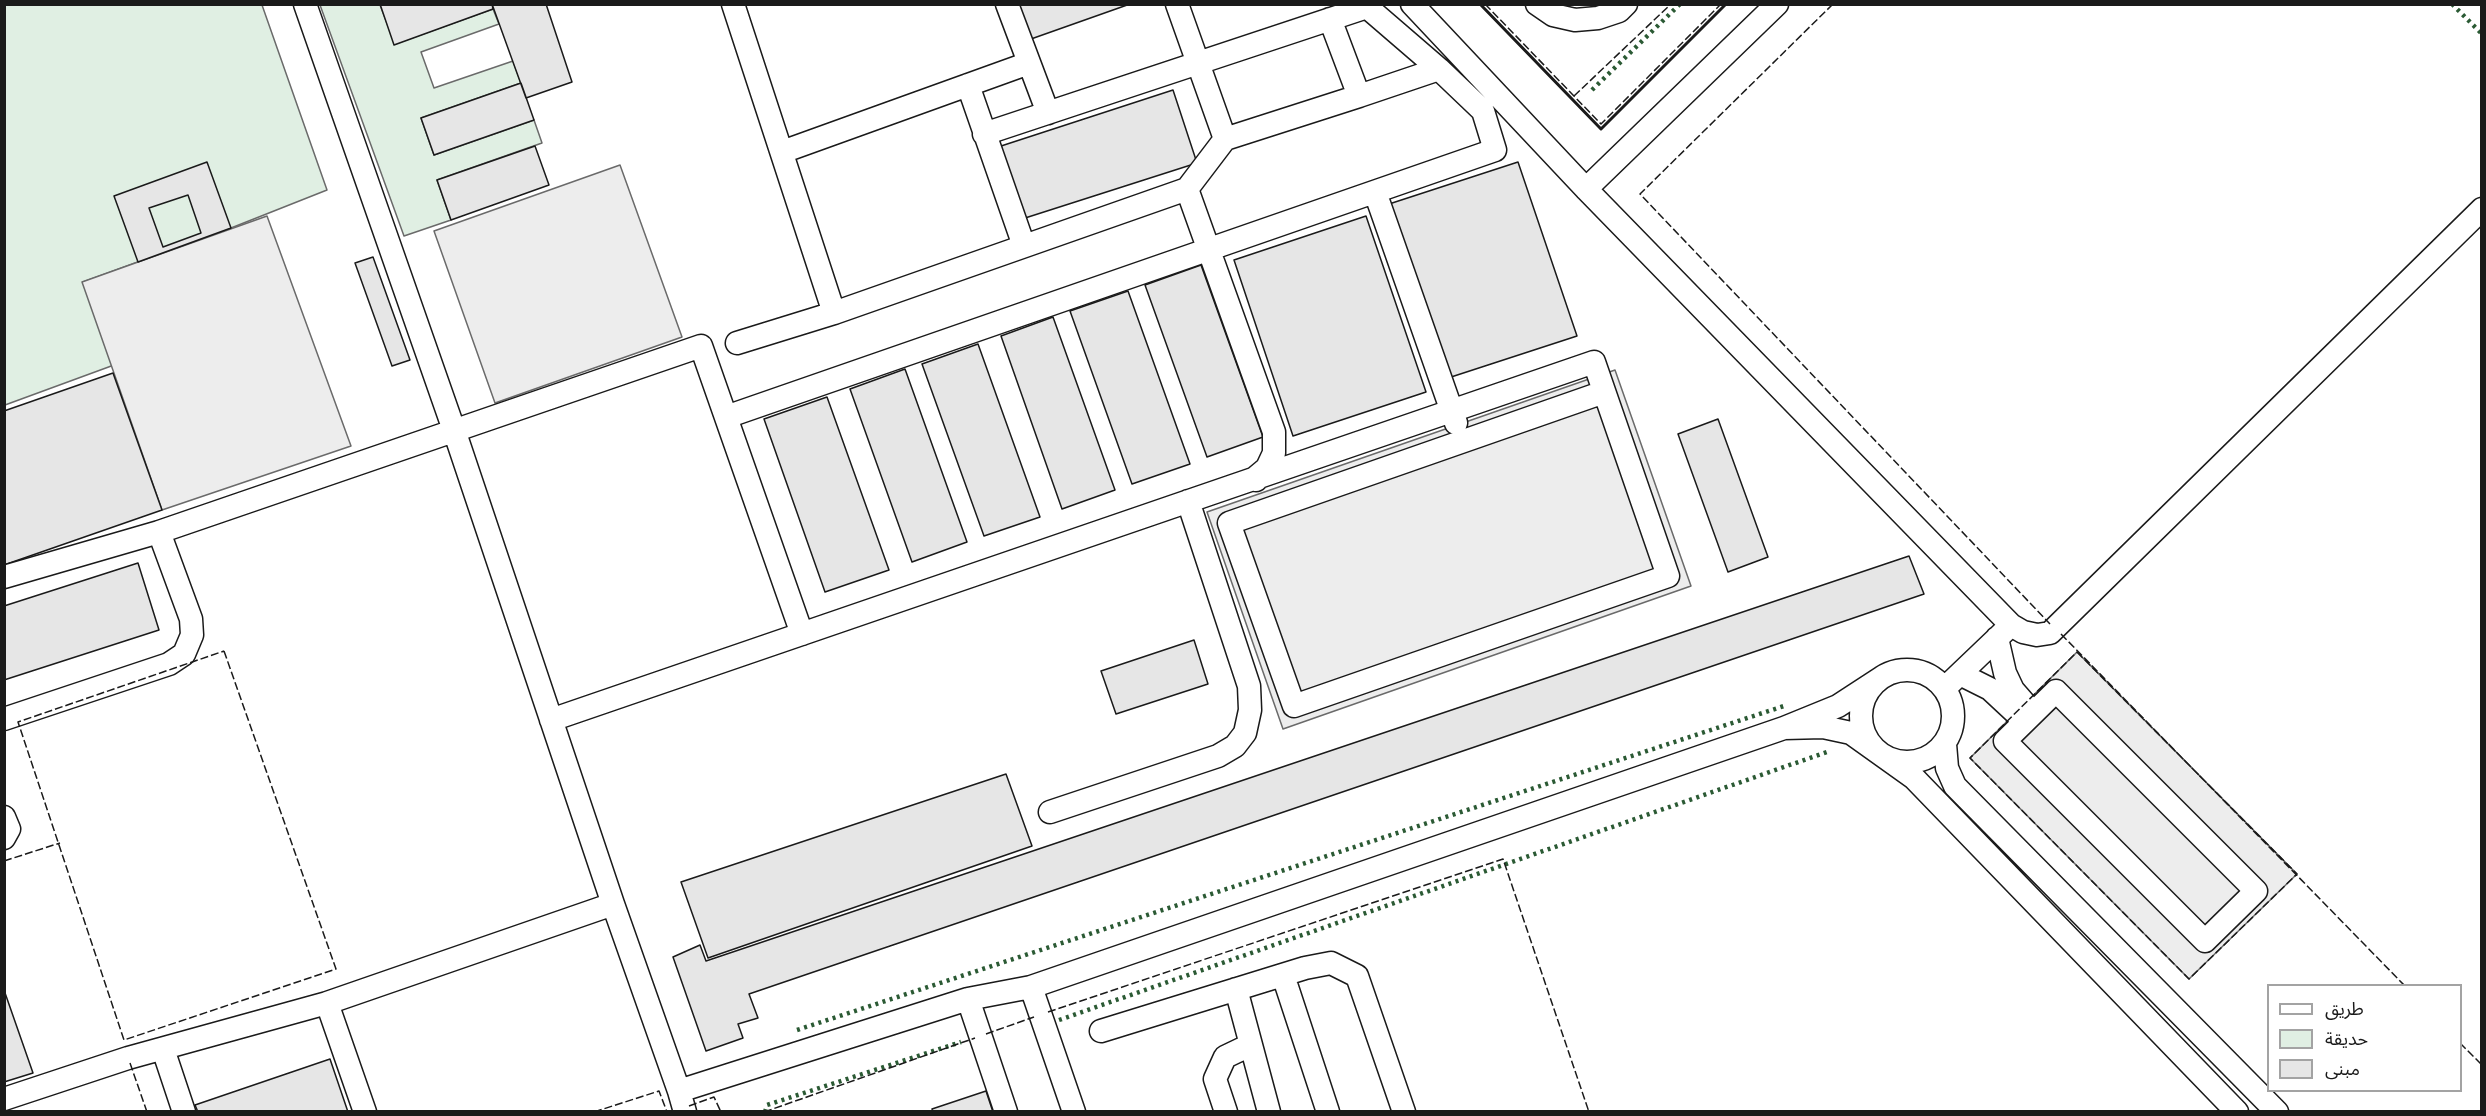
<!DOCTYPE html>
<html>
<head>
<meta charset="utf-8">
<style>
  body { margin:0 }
  #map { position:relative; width:2486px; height:1116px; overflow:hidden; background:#fff; font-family:Lato,"Noto Sans Arabic",sans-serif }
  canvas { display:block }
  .frame { position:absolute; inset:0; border:6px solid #1a1a1a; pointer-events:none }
  .legend { position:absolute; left:2267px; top:984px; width:195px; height:108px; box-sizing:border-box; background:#fff; border:2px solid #a3a3a3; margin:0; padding:8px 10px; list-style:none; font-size:18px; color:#1a1a1a }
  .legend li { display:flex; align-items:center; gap:12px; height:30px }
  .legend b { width:30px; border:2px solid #a3a3a3 }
</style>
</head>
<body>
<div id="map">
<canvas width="2486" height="1116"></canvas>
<div class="frame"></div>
<ul class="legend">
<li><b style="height:8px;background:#fff"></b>طريق</li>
<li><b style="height:16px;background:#e0efe3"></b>حديقة</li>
<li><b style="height:16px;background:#e6e6e6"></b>مبنى</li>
</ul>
</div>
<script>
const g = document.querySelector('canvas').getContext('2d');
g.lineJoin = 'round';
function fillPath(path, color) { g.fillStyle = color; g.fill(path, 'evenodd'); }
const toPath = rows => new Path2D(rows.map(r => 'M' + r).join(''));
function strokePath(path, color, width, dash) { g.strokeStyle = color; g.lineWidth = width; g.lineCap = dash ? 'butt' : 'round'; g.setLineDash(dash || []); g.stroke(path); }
const green = toPath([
  [5,5,262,5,327,190,231,228,83,282,114,365,5,405,5,5],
  [320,5,380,5,395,44,493,9,499,24,421,52,434,88,513,61,521,83,421,118,434,155,534,120,542,143,437,180,451,220,404,236,320,5]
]);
const parking = toPath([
  [620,165,682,337,495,403,434,231,620,165],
  [267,216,351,446,162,510,82,282,267,216],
  [1615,370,1691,586,1283,729,1207,512,1615,370],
  [2077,652,2297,874,2189,979,1970,758,2077,652]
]);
const building = toPath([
  [380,4,492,4,493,9,394,45,380,4],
  [492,4,546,4,572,82,526,98,492,4],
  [1019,4,1130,4,1031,39,1019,4],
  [521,83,534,120,434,155,421,118,521,83],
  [1173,90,1197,163,1022,219,998,147,1173,90],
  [535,146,549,185,451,220,437,180,535,146],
  [207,162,231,228,138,262,114,196,207,162],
  [188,195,201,233,163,247,149,208,188,195],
  [1518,162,1577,336,1445,379,1386,205,1518,162],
  [1366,216,1426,392,1293,436,1234,260,1366,216],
  [373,257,410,360,392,366,355,263,373,257],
  [1201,265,1263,437,1207,457,1145,285,1201,265],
  [1128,291,1190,464,1132,484,1070,311,1128,291],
  [1053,317,1115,490,1062,509,1001,336,1053,317],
  [978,344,1040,517,984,536,922,364,978,344],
  [905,369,967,542,912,562,850,389,905,369],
  [113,373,162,510,4,565,4,411,113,373],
  [827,397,889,570,825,592,764,419,827,397],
  [1718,419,1768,557,1728,572,1678,434,1718,419],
  [1909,556,1924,594,749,994,758,1018,738,1024,743,1038,706,1051,673,957,700,945,706,961,1909,556],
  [138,563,159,630,4,680,4,606,138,563],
  [1194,640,1208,684,1116,714,1101,671,1194,640],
  [1006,774,1032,846,708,958,681,882,1006,774],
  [4,990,33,1073,4,1082,4,990],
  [330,1059,348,1112,198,1112,195,1105,330,1059],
  [986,1091,993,1112,933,1112,932,1109,986,1091]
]);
const minor = toPath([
  [305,4,454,430,613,904,679,1091,968,999,1031,987,1784,728],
  [733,4,834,313,737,343],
  [1007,4,1048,113],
  [1177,4,1225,139,1187,189,1274,432,1274,453,1267,468,1255,478,1256,480],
  [1412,4,1586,189,2011,625,2023,632,2037,635,2050,633,2482,209],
  [1537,4,1553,15,1575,20,1598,18,1619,11,1626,4],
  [968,85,1024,246],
  [984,134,1367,7,1439,69],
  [1225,139,1359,96,1330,19],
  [782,152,1029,63],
  [1586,189,1777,4],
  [1375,192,1456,423],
  [834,313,1187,189],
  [726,417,1495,150,1483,111,1439,69,1359,96],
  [159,532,701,346,802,634],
  [4,577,159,532,191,619,192,635,184,654,169,664,4,719],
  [1997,638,2005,673,2013,690,2033,713],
  '1861 716a46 46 0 1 1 92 0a46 46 0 1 1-92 0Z',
  [1960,674,1990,689,2019,716],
  [1881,678,1838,706,1784,728,1823,727,1851,733,1914,778,2237,1112],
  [1945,688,2011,625],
  [2056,691,2256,891,2205,941,2005,741,2056,691],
  [551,720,1594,362,1668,576,1294,706,1229,523,1604,392],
  [1945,744,1947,768,1955,786,2277,1112],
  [1050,812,1218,756,1235,746,1245,733,1250,710,1249,686,1188,501],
  [4,817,9,829,4,838],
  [1283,975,1328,1112],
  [1031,987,1074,1112],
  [1236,989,1269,1112],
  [968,999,1006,1112],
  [327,1003,365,1112],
  [1101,1031,1305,968,1331,963,1357,976,1404,1112],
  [163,1049,184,1112],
  [679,1091,685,1112],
  [4,1099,128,1058,327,1003,613,904],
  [1226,1112,1215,1079,1225,1057,1250,1045]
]);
const hedge = toPath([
  [2452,4,2482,34],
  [1592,90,1680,4],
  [1059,1020,1827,752],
  [797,1030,1787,705],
  [765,1112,767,1105,961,1042]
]);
const fence = toPath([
  [1485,4,1601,124,1721,4],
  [1833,4,1640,194,2050,624],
  [1574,96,1671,4],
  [2061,634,2405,986],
  [224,651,336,969,124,1040,18,722,224,651],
  [2077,652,2297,874,2189,979,1970,758,2077,652],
  [4,861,60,843],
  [1048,1012,1503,859,1589,1112],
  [986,1034,1034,1017],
  [2460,1043,2482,1065],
  [130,1063,147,1112],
  [689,1106,714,1097,721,1112],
  [594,1112,659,1091,667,1112],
  [764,1112,975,1038]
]);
const wall = toPath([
  [1480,4,1601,129,1726,4]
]);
fillPath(green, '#e0efe3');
strokePath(green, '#6a6a6a', 1.5);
fillPath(parking, '#ededed');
strokePath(parking, '#6a6a6a', 1.5);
fillPath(building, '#e6e6e6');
strokePath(building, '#1a1a1a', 1.5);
strokePath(minor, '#1a1a1a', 25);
strokePath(minor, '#fff', 22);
strokePath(hedge, '#2b5a34', 4.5, [3, 4.5]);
strokePath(fence, '#1a1a1a', 1.5, [8, 3]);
strokePath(wall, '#1a1a1a', 3);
</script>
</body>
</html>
